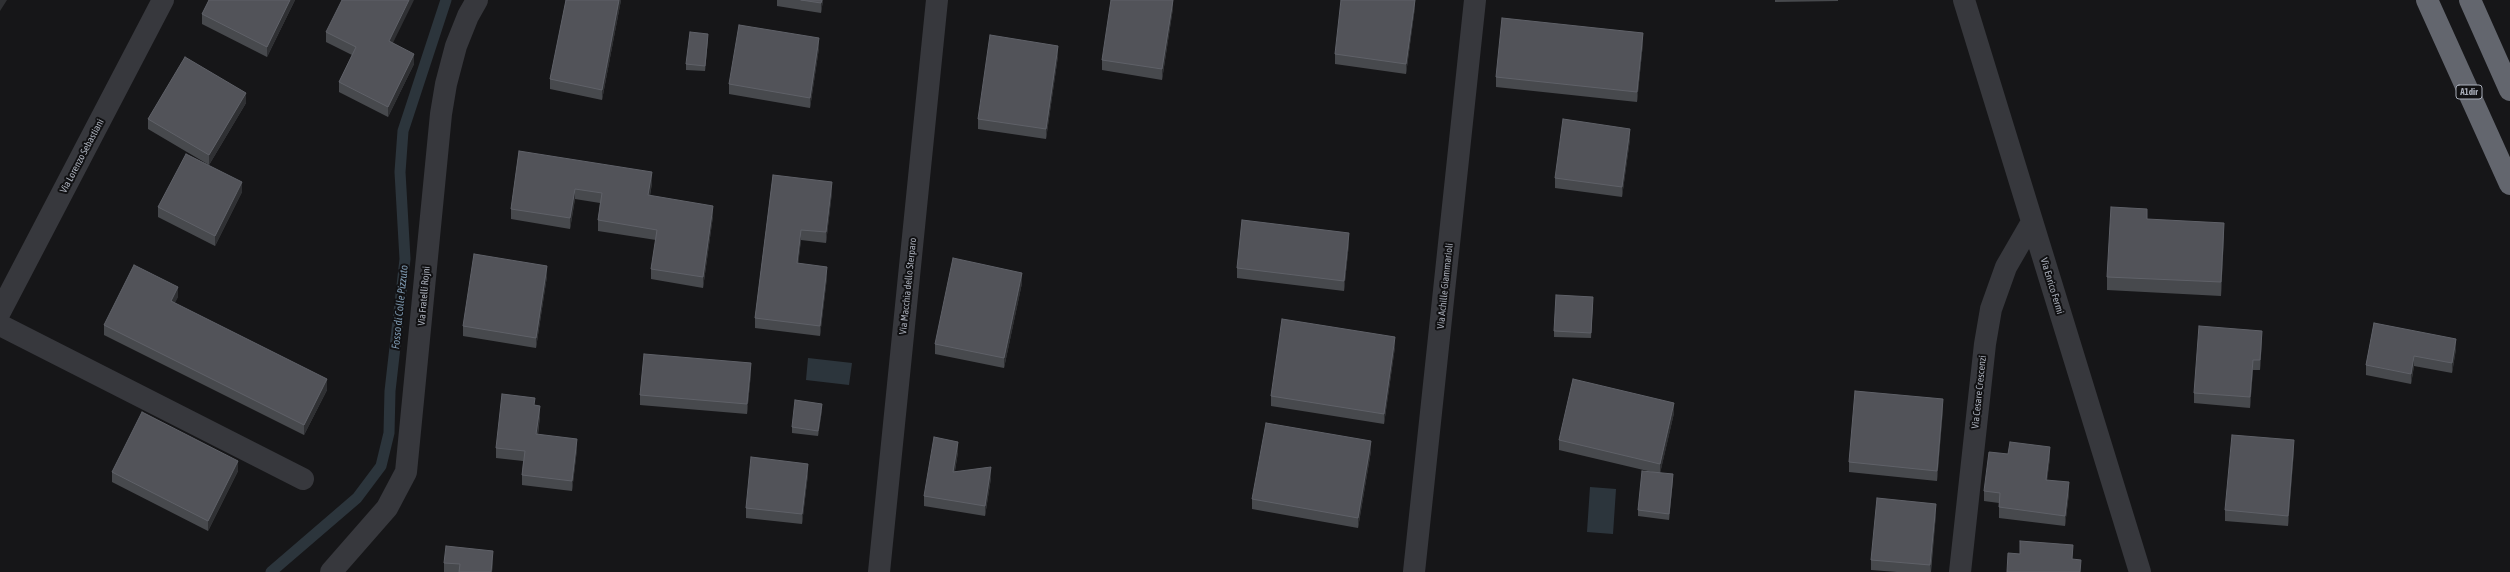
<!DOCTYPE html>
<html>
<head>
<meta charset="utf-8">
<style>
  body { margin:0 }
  canvas { display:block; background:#161618 }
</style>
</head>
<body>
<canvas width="2510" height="572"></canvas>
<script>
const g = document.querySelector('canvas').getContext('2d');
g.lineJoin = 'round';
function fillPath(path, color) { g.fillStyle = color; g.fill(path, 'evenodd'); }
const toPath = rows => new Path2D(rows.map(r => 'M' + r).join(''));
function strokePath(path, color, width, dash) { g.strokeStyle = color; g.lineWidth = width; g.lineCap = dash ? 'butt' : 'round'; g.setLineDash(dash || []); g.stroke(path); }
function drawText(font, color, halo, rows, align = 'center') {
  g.font = font + ' "Asap Condensed",sans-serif'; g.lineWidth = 4; g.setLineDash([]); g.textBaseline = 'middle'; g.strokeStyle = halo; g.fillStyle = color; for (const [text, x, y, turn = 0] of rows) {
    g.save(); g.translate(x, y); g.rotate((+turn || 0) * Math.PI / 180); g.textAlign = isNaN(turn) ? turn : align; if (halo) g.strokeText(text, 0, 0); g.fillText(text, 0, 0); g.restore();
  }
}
const water = toPath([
  [808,358,852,363,849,385,806,380],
  [1590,487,1616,489,1613,534,1587,532]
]);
const stream = toPath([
  [271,572,357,498,381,466,389,433,390,391,405,259,400,172,403,131,446,0]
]);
const minor = toPath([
  [1964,0,2140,572],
  [0,312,163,0],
  [0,325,303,479],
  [331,572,387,508,406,472,441,114,446,84,456,46,468,16,477,0],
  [879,572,937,0],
  [1414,572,1475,0],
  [1960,572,1985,344,1991,309,2006,267,2032,222]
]);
const highway = toPath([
  [2427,0,2510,184],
  [2470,0,2510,90]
]);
const wall = toPath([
  [209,0,295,0,267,57,202,24,202,14],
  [566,0,621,0,602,100,550,89,550,79],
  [777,0,823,0,821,13,777,6],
  [1173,0,1173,8,1162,80,1102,70,1102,60],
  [1415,0,1415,7,1406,74,1335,64,1335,54],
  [1775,0,1838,0,1838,1,1775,2],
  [326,32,393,43,414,64,388,117,339,92,339,82,352,55,326,42],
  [708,39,705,71,686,70,686,64],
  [1643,43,1637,102,1496,87,1496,77],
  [819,48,810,108,729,94,729,84],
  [1058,56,1046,139,978,129,978,119],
  [246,103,209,165,148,129,148,119],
  [1630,139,1622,197,1555,188,1555,178],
  [519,151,652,183,650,196,713,216,703,288,651,279,651,269,656,240,598,231,598,220,600,203,575,199,570,229,511,219,511,209],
  [773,175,832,192,826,243,801,240,798,264,827,277,820,336,755,328,755,318],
  [242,192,215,246,158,217,158,207],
  [2147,219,2224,236,2221,296,2107,290,2107,277],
  [1349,243,1344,291,1237,278,1237,268],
  [547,276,536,348,463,336,463,326],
  [1022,283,1004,368,935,354,935,344],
  [178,297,174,303,327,390,304,435,104,335,104,325],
  [1593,303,1591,338,1554,337,1554,331],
  [2374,323,2456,349,2452,373,2414,366,2411,384,2366,375,2366,365],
  [2262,341,2260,370,2253,370,2250,408,2194,403,2194,393],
  [1395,347,1384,424,1271,406,1271,396],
  [751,373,747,414,640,405,640,395],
  [535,405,540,416,538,435,577,449,572,491,522,485,522,475,523,461,496,458,496,448],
  [1943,409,1937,481,1849,472,1849,462],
  [822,410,818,436,792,433,792,427],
  [1674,413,1660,473,1673,480,1669,520,1638,516,1638,510,1652,472,1559,450,1559,440],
  [2294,450,2288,526,2225,521,2225,510],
  [1371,451,1358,528,1252,509,1252,499],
  [958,452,955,471,991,478,985,516,924,506,924,496],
  [2008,454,2050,457,2047,480,2069,493,2065,526,1999,518,1999,503,1984,501,1984,491],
  [238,471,208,531,112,482,112,472],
  [808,474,802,524,746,518,746,508],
  [1936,514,1931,572,1897,572,1871,570,1871,560],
  [493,561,492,572,444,572,444,563]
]);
const shadedWall = toPath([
  [0,0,7,0,0,11],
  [290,0,295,0,267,57,267,47],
  [409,0,414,0,389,51,389,41],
  [619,0,621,0,602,100,602,90],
  [822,0,823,0,821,13,821,3],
  [1173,0,1173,8,1162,80,1162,69],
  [1415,0,1415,7,1406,74,1406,64],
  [1643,33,1643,43,1637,102,1637,92],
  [708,34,708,39,705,71,705,66],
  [819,38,819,48,810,108,810,98],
  [1058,46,1058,56,1046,139,1046,129],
  [414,54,414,64,388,117,388,107],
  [246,93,246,103,209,165,209,155],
  [1630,129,1630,139,1622,197,1622,187],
  [652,172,652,183,648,205,648,195],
  [242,182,242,192,215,246,215,236],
  [832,182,832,192,826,243,826,232],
  [575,189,575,199,570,229,570,218],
  [713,206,713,216,703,288,703,277],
  [2224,223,2224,236,2221,296,2221,282],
  [801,230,801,240,797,274,797,263],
  [1349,233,1349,243,1344,291,1344,281],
  [547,266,547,276,536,348,536,338],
  [827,267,827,277,820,336,820,326],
  [1022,273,1022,283,1004,368,1004,358],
  [178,287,178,297,171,311,171,301],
  [2262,331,2262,341,2260,370,2260,360],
  [1395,337,1395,347,1384,424,1384,414],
  [2456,339,2456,349,2452,373,2452,363],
  [2414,356,2414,366,2411,384,2411,374],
  [2253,360,2253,370,2250,408,2250,397],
  [751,363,751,373,747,414,747,404],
  [327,379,327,390,304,435,304,425],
  [1943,399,1943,409,1937,481,1937,471],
  [1674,403,1674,413,1660,474,1660,464],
  [822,404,822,410,818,436,818,431],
  [540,406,540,416,536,445,536,434],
  [577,439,577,449,572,491,572,481],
  [2294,440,2294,450,2288,526,2288,516],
  [1371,441,1371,451,1358,528,1358,518],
  [958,442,958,452,953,482,953,472],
  [2050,447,2050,457,2046,490,2046,480],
  [238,461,238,471,208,531,208,521],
  [808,464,808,474,802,524,802,514],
  [991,467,991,478,985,516,985,506],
  [1673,474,1673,480,1669,520,1669,514],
  [2069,482,2069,493,2065,526,2065,516],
  [1936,504,1936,514,1930,572,1930,565],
  [493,551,493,561,492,572,491,572]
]);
const building = toPath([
  [209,0,290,0,267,47,202,14,209,0],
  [342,0,409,0,389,41,414,54,388,107,339,82,356,47,326,32,342,0],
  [566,0,619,0,602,90,550,79,566,0],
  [801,0,822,0,821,3,801,0],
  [1111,0,1173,0,1162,69,1102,60,1111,0],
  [1341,0,1415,0,1406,64,1335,54,1341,0],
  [1502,18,1643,33,1637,92,1496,77,1502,18],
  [739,25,819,38,810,98,729,84,739,25],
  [690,32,708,34,705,66,686,64,690,32],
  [990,35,1058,46,1046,129,978,119,990,35],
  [185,57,246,93,209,155,148,119,185,57],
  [1563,119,1630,129,1622,187,1555,178,1563,119],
  [519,151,652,172,648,195,713,206,703,277,651,269,657,230,598,220,602,193,575,189,570,218,511,209,519,151],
  [186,154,242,182,215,236,158,207,186,154],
  [773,175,832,182,826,232,801,230,797,263,827,267,820,326,755,318,773,175],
  [2111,207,2147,209,2147,219,2224,223,2221,282,2107,277,2111,207],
  [1242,220,1349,233,1344,281,1237,268,1242,220],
  [474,254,547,266,536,338,463,326,474,254],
  [953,258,1022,273,1004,358,935,344,953,258],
  [134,265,178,287,171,301,327,379,304,425,104,325,134,265],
  [1556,295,1593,297,1591,333,1554,331,1556,295],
  [1282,319,1395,337,1384,414,1271,396,1282,319],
  [2374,323,2456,339,2452,363,2414,356,2411,374,2366,365,2374,323],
  [2199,326,2262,331,2260,360,2253,360,2250,397,2194,393,2199,326],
  [644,354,751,363,747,404,640,395,644,354],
  [1573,379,1674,403,1660,464,1559,440,1573,379],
  [1855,391,1943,399,1937,471,1849,462,1855,391],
  [502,394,535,398,534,405,540,406,536,434,577,439,572,481,522,475,525,451,496,448,502,394],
  [795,400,822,404,818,431,792,427,795,400],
  [142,412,238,461,208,521,112,472,142,412],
  [1266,423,1371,441,1358,518,1252,499,1266,423],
  [2232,435,2294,440,2288,516,2225,510,2232,435],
  [934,437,958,442,953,472,991,467,985,506,924,496,934,437],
  [2010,442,2050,447,2046,480,2069,482,2065,516,1999,507,2000,493,1984,491,1989,452,2008,454,2010,442],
  [751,457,808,464,802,514,746,508,751,457],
  [1642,471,1673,474,1669,514,1638,510,1642,471],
  [1877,498,1936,504,1930,565,1871,560,1877,498],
  [2020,541,2073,545,2072,559,2081,560,2080,572,2007,572,2008,553,2020,554,2020,541],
  [446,546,493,551,491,572,459,572,460,564,444,563,446,546]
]);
const shields = [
  [2469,92,26]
];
const shieldNames = [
  ["A1dir",2469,92]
];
const streetNames = [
  ["Via Lorenzo Sebastiani",82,156,-62],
  ["Via Macchia dello Sterparo",908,286,-84],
  ["Via Achille Giammarioli",1445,286,-84],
  ["Via Enrico Fermi",2052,286,73],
  ["Via Fratelli Rojni",424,296,-85],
  ["Via Cesare Crescenzi",1979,392,-84]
];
const waterNames = [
  ["Fosso di Colle Pizzuto",400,307,-84]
];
fillPath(water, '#2c353c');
strokePath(stream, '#2c353c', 11);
strokePath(minor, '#37383d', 22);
strokePath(highway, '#63666e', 22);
fillPath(wall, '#47494d');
fillPath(shadedWall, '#2f3033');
fillPath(building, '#525359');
strokePath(building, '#5f6168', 1);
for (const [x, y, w] of shields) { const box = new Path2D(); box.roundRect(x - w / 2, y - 7, w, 14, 3); g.fillStyle = '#111113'; g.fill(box); strokePath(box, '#a8adb8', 1); }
drawText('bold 9px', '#a8adb8', null, shieldNames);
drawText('10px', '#a8adb8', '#111113', streetNames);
drawText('italic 11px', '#7f9bb3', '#111113', waterNames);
</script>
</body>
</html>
